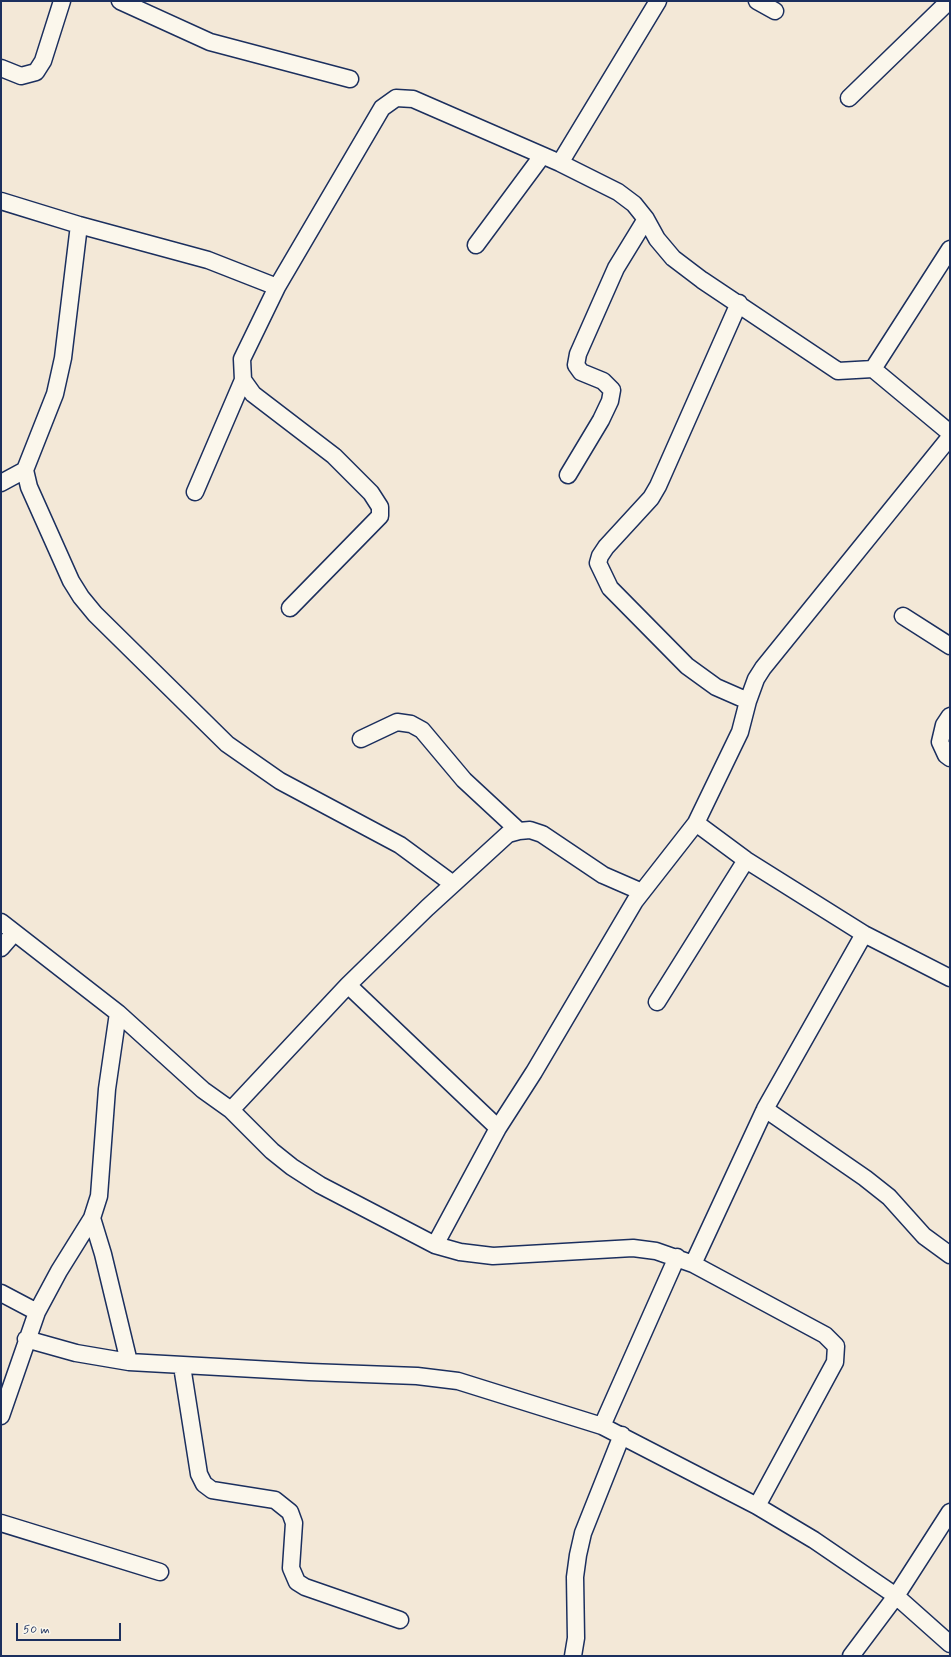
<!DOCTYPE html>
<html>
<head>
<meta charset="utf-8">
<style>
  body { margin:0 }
  #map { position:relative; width:951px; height:1657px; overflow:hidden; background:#f3e8d7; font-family:Mynerve,sans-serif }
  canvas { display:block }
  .frame { position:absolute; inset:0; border:2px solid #1b2f5e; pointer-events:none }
  .scale { position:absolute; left:16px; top:1623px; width:105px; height:18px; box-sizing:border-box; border:2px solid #1b2f5e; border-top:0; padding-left:5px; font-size:12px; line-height:14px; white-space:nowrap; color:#1b2f5e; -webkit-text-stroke:3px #fbf7ec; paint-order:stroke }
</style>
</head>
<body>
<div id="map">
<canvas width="951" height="1657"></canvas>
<div class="frame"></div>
<div class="scale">50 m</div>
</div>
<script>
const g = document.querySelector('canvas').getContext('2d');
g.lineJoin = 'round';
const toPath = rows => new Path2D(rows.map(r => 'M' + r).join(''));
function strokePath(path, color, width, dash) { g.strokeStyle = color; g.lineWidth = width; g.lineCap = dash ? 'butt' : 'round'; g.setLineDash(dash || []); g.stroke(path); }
const minor = toPath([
  [120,1,210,42,350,79],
  [757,1,775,11],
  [1,68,21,76,36,72,43,61,62,1],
  [849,98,949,1],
  [560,163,658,1],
  [1,201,79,225,208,260,277,287],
  [79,225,63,358,55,394,25,470,29,487,71,581,81,597,95,614,227,744,280,781,400,845,453,884],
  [476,245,542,156],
  [739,303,658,486,651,498,606,547,600,556,598,563,610,588,687,666,716,687,748,701],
  [873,369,950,249],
  [568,475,601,420,610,401,612,390,603,381,581,372,576,365,578,354,616,268,646,219],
  [1,483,25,470],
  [195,492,243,380],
  [290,608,380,516,380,507,371,493,334,456,253,394,243,380,242,359,277,287,382,108,396,98,413,99,560,163,618,192,634,204,646,219,657,239,673,258,702,280,838,371,873,369,950,433],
  [903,616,950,646],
  [950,716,944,725,940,742,946,755,950,758],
  [361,739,397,722,411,724,422,730,464,780,519,831],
  [696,823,746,860,864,934,950,978],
  [1,922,118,1013,203,1090,231,1110,272,1151,292,1167,320,1185,435,1245,460,1252,493,1256,633,1248,656,1251,693,1264,825,1335,836,1346,835,1362,757,1506],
  [1,948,14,933],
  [348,985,498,1128],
  [657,1002,746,860],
  [765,1109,865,1178,889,1197,924,1236,950,1255],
  [231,1110,348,985,427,908,508,834,519,831,530,830,542,834,603,875,642,892],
  [92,1218,103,1254,129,1362],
  [435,1245,498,1128,534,1072,635,901,696,823,740,732,748,701,756,679,763,668,950,437],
  [693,1264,765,1109,864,934],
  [1,1293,37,1312],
  [26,1339,76,1353,129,1362,309,1372,417,1376,458,1381,602,1426,757,1506,814,1540,896,1596,950,1644],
  [182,1366,199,1474,204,1484,212,1490,275,1500,290,1512,294,1523,291,1568,297,1582,305,1587,400,1620],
  [1,1416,37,1312,59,1271,92,1218,99,1196,107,1089,118,1013],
  [602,1426,677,1257],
  [1,1523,160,1572],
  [573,1656,576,1638,575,1577,578,1555,583,1533,622,1435],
  [851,1656,896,1596,950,1512]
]);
strokePath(minor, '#1b2f5e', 19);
strokePath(minor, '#fbf7ec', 16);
</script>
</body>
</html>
